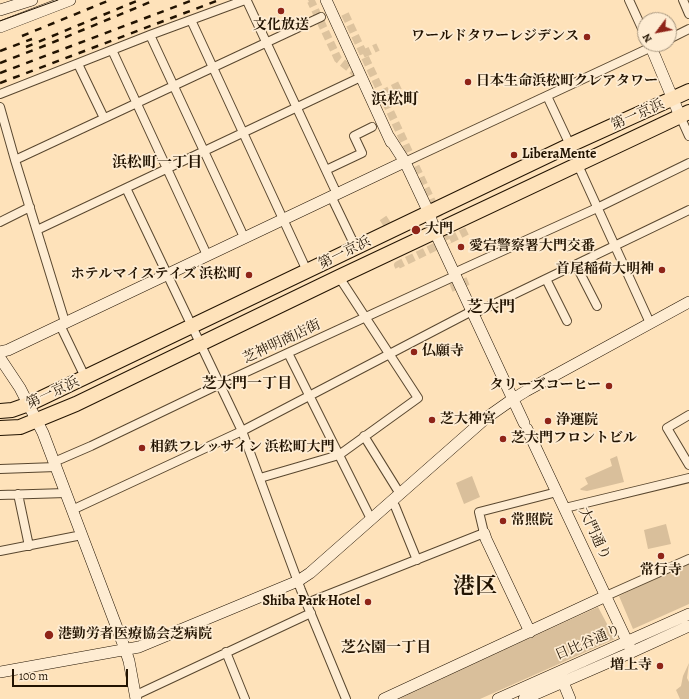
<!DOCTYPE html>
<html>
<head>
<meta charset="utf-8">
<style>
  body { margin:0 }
  #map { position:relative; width:689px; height:699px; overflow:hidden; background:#fee2ba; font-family:Alegreya,serif }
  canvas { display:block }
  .north { position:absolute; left:637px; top:12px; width:40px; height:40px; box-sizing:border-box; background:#feecd2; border:1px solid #a6957e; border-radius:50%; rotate:238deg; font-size:11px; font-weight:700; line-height:16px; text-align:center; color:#221301 }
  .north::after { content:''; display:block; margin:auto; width:14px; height:18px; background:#8f2418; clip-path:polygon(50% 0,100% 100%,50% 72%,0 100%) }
  .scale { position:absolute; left:12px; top:669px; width:116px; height:18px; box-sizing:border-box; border:2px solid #221301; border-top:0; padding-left:5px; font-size:12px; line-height:14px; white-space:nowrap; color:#221301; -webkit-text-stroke:3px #feecd2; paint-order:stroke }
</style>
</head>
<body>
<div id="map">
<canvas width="689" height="699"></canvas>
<div class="north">N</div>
<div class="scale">100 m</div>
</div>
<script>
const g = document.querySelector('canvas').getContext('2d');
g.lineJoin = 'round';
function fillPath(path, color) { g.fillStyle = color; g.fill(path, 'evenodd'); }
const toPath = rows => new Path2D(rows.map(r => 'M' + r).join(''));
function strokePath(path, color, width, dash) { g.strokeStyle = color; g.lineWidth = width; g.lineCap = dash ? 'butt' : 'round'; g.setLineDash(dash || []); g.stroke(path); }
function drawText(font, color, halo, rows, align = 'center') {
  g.font = font + ' Alegreya,"Noto Serif JP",serif'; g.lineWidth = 3.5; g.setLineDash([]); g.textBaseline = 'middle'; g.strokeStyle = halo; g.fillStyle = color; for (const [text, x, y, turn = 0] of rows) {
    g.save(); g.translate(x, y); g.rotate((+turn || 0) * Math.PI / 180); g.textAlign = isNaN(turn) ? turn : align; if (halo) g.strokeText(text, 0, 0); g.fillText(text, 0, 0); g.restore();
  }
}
const green = toPath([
  [617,456,624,482,587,491,581,490,580,489,588,484,585,478,612,466,610,459],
  [472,476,480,497,464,504,456,483],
  [666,524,671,544,648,549,644,530],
  [689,563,689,604,633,629,619,596],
  [598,607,615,639,480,699,396,699],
  [689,663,687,678,689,682,689,699,680,699,676,690,681,686,683,676]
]);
const streetTunnel = toPath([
  [309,2,311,1,338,59,359,76],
  [345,14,451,243],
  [363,54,378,47],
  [382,94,400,85],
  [383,218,389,227,395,224],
  [399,267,398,265,467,231],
  [451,288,468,281]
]);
const street = toPath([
  [629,0,645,35],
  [683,0,689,14],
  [191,20,307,271],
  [150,35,244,237],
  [669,39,689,29],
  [112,50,207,255],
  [78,64,104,118],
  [0,94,150,35,245,0,247,1,337,194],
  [547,96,570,145],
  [0,107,15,160,65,322],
  [680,116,689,136],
  [15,160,321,17],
  [405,162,658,44],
  [578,165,650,323],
  [326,170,362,153,354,136,372,127],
  [126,188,242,431,301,590,346,699],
  [331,196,356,248],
  [0,222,30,207],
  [37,230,361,77],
  [576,265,597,306],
  [454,273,597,208,689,163],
  [546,279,567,321],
  [473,314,689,210],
  [60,325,85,377],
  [288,353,371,519],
  [689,415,667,428,689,465],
  [364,436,400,494],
  [54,462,91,446,216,386,455,276],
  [0,469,56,467],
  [260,478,339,455,418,398,339,277],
  [18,494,29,546],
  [0,495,66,493],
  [395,506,417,560],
  [565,508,689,478],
  [72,510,242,431,472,311],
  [0,551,82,535],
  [606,596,689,559],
  [307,603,484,533,479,512,557,492],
  [226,652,245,699],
  [136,695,311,613]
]);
const secondary = toPath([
  [326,0,391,142],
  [0,10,32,0],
  [0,27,70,0],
  [651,47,680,116],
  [389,137,405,162,429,213,435,232,524,423],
  [0,352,8,350,400,164],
  [0,358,20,388,43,433,125,649,129,661,136,699],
  [527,429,632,652],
  [484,533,486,539,530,632],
  [0,672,139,647,298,581,310,573,486,418,513,399,526,391,689,302],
  [563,682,570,699],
  [384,699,606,596],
  [498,699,689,614],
  [524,699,632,652,689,626]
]);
const highway = toPath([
  [0,411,12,410,29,404,570,145,689,91],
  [0,428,20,427,76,404,339,277,689,112]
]);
const tram = toPath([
  [0,21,58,0]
]);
const rail = toPath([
  [22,36,110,0],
  [26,47,139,0],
  [0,51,32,39],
  [0,63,49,44,155,0],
  [0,73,193,0],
  [0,83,219,0]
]);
const markers = [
  [281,11,4,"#8f2418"],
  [587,37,4,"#8f2418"],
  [468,82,4,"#8f2418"],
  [514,155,4,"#8f2418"],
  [416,230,5,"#8f2418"],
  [461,247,4,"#8f2418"],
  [662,270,4,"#8f2418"],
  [249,275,4,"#8f2418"],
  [414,352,4,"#8f2418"],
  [609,386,4,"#8f2418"],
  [432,420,4,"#8f2418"],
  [548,421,4,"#8f2418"],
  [503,439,4,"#8f2418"],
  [142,448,4,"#8f2418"],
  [503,521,4,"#8f2418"],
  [661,556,4,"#8f2418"],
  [368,602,4,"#8f2418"],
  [49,635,5,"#8f2418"],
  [660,666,4,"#8f2418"]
];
const poiNames = [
  ["文化放送",281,26,"center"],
  ["ワールドタワーレジデンス",579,37,"right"],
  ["日本生命浜松町クレアタワー",476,82],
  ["LiberaMente",522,155],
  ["大門",425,230],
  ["愛宕警察署大門交番",469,247],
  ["首尾稲荷大明神",654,270,"right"],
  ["ホテルマイステイズ 浜松町",241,275,"right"],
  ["仏願寺",422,352],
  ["タリーズコーヒー",601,386,"right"],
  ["芝大神宮",440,420],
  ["浄運院",556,421],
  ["芝大門フロントビル",511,439],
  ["相鉄フレッサイン 浜松町大門",150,448],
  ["常照院",511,521],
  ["常行寺",661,571,"center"],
  ["Shiba Park Hotel",360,602,"right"],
  ["港勤労者医療協会芝病院",58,635],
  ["増上寺",652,666,"right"]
];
const streetNames = [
  ["第一京浜",638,115,-24],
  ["第一京浜",345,253,-26],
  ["芝神明商店街",282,342,-25],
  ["第一京浜",53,393,-25],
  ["大門通り",594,534,65],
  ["日比谷通り",588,643,-23]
];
const neighbourhoodNames = [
  ["浜松町一丁目",157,163],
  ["芝大門一丁目",247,384],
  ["芝公園一丁目",386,648]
];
const quarterNames = [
  ["浜松町",395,100],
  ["芝大門",491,308]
];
const townNames = [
  ["港区",475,588]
];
fillPath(green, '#d9bf9b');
strokePath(streetTunnel, '#ddc39e', 8, [8, 4]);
strokePath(street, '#59472f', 10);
strokePath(secondary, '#221301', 12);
strokePath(highway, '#221301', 16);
strokePath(street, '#feecd2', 8);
strokePath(secondary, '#feecd2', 11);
strokePath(highway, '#fee2ba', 14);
strokePath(tram, '#221301', 1);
strokePath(rail, '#221301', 2.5, [7, 7]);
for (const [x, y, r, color] of markers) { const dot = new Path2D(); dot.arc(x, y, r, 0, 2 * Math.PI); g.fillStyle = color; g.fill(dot); strokePath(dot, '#feecd2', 1.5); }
drawText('bold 14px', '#221301', '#feecd2', poiNames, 'left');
drawText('14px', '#221301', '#feecd2', streetNames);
drawText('bold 15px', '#221301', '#feecd2', neighbourhoodNames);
drawText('bold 16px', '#221301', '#feecd2', quarterNames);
drawText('bold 22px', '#221301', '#feecd2', townNames);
</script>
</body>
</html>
